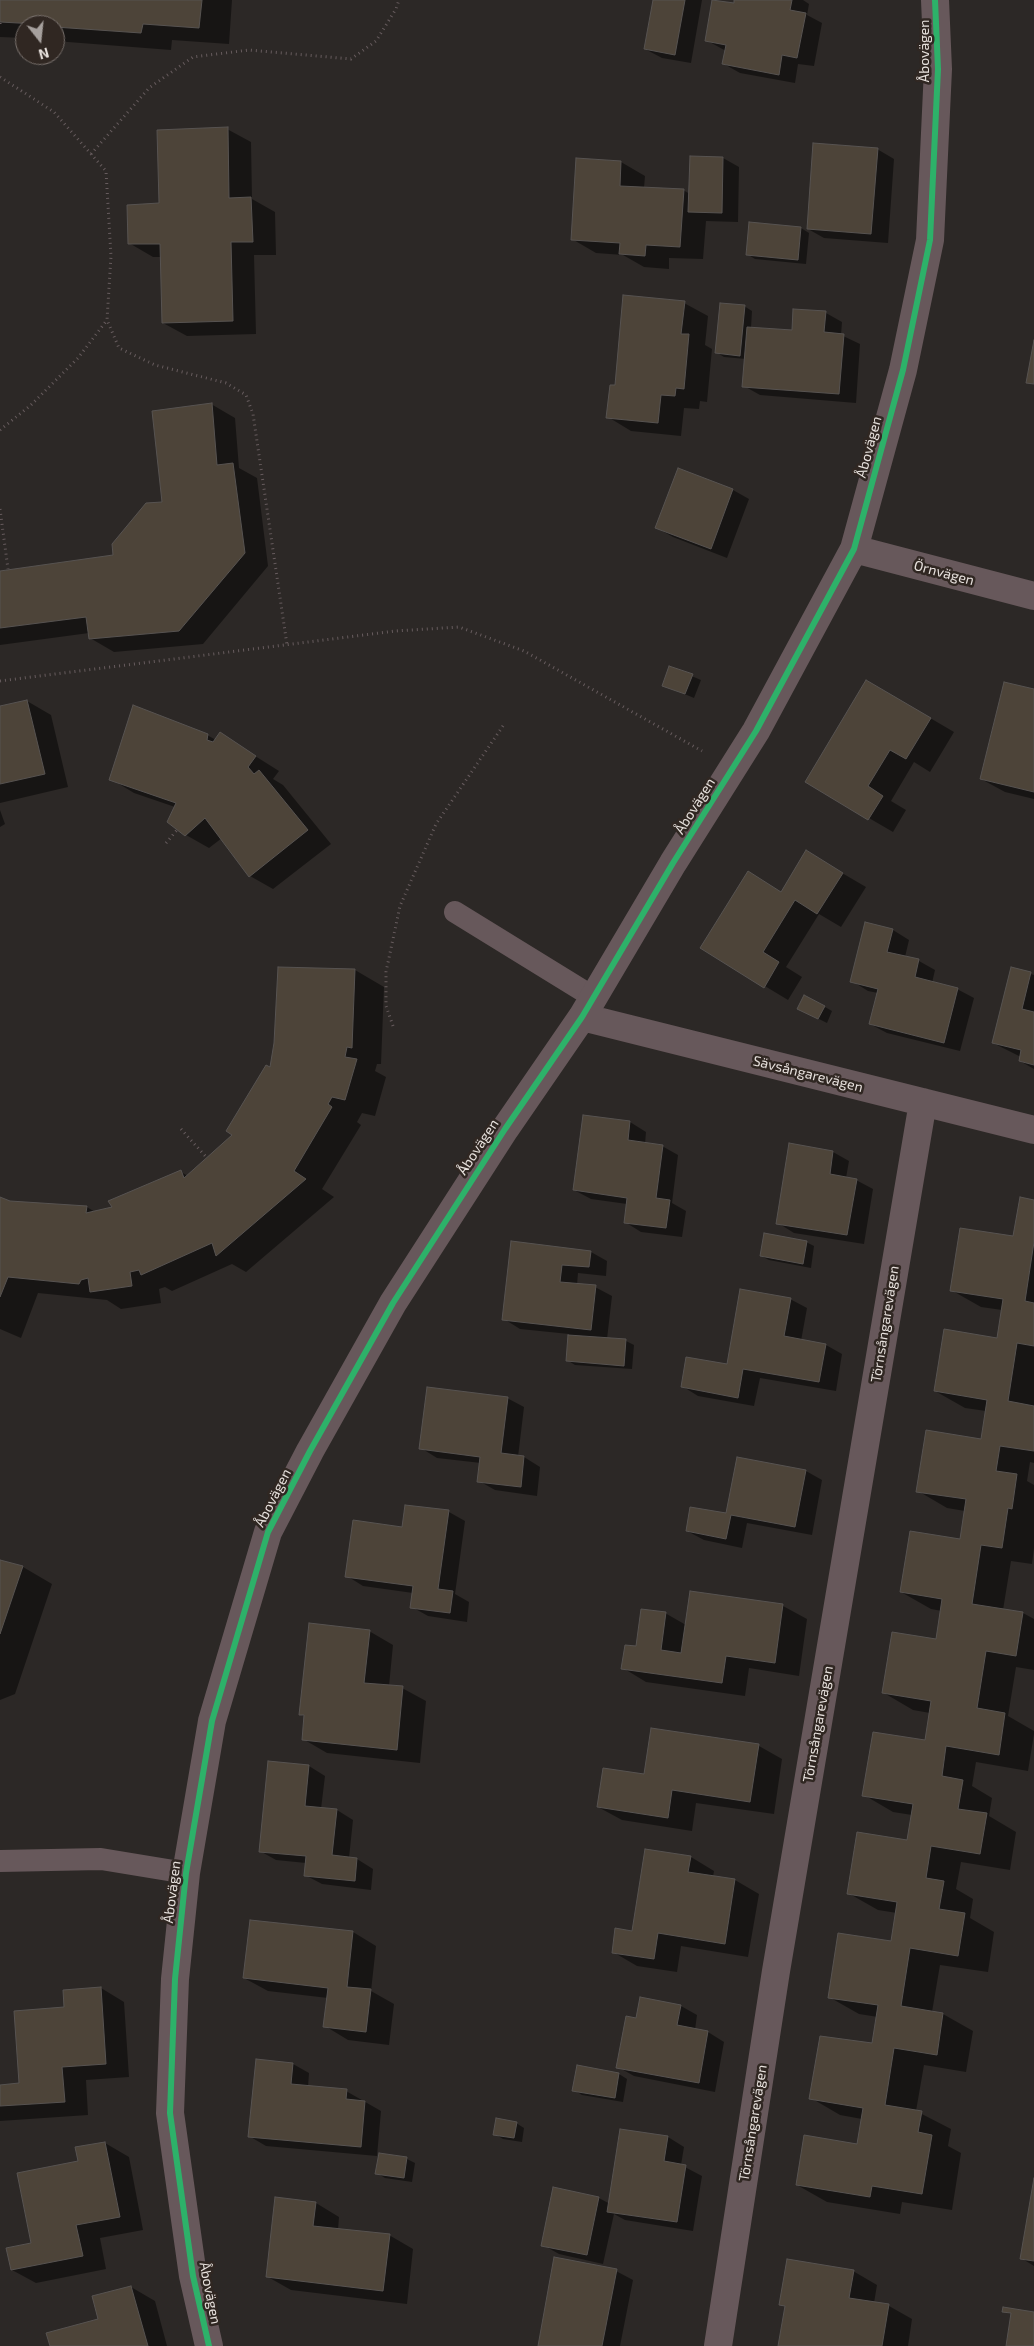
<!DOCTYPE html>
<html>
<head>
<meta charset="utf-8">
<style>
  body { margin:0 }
  #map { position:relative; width:1034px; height:2346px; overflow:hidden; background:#2c2826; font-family:"Exo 2",sans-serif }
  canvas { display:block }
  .north { position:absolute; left:15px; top:15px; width:50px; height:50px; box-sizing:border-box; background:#302722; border:1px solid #79716d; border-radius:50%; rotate:164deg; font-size:14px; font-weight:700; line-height:20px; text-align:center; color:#e7e1dd }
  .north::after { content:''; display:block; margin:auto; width:18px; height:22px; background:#a6a09d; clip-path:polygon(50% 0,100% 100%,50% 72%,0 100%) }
</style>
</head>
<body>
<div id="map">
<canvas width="1034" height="2346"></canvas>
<div class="north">N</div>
</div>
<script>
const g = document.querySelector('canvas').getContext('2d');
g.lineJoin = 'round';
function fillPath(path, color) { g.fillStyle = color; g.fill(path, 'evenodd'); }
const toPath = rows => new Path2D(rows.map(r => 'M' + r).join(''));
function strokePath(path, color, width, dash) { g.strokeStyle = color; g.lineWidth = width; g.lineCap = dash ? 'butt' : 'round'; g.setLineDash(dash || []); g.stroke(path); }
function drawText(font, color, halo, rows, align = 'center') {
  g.font = font + ' "Exo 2",sans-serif'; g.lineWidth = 5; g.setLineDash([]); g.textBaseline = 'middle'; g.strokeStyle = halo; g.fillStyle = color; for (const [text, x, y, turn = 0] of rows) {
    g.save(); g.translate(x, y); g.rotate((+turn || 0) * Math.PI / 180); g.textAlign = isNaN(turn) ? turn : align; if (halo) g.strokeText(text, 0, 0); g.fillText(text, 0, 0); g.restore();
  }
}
const shadow = toPath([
  [0,0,232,0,229,44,172,40,171,50,55,41,55,25,25,25,25,38,0,37],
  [654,0,702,0,691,63,662,58,645,49],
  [736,0,803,0,809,4,807,15,822,23,814,66,798,64,795,83,740,73,724,64,726,51,706,40,735,4],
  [227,129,251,142,252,199,275,212,276,255,254,255,256,334,187,336,163,323,161,257,153,257,129,243],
  [877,149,894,159,888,243,824,238,808,229],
  [723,158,739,167,738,222,706,221,703,259,669,258,669,269,644,267,623,255,596,253,572,239,577,160,621,162,645,176,644,188,683,190,690,194],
  [801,228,809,233,806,264,755,259,747,254],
  [684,303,708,316,705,345,712,349,707,402,700,401,699,409,684,408,681,436,631,431,608,417,616,387],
  [744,306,752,311,751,328,793,331,826,313,842,322,841,335,860,344,856,403,760,395,744,386,746,359,724,357,716,352],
  [211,404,235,418,239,468,257,478,268,566,203,644,114,652,90,638,89,633,0,645,0,572,114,556,163,503],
  [679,469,733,490,749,499,727,558,673,537,657,528],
  [670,667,701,680,694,698,663,685],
  [867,681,954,732,930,772,914,762,891,801,906,810,893,832,807,782],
  [1034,690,1034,799,1005,792,981,779],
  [27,701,51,715,68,787,0,803,0,707],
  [220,734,279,771,273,779,283,785,331,844,273,889,250,876,222,838,209,848,186,835,175,807,134,793,111,779,207,735,216,740],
  [0,810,5,824,0,827],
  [830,866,866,887,841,927,819,914,786,967,802,977,788,1000,702,948,782,893],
  [866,924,893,930,909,940,905,957,919,961,935,970,932,983,957,989,974,998,960,1051,887,1033,870,1024,878,993,868,991,852,981],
  [1012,968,1034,975,1034,1069,1020,1061,1021,1057,993,1043],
  [355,970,384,987,381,1064,377,1064,375,1071,386,1077,375,1116,362,1113,357,1122,361,1125,322,1189,334,1197,246,1272,232,1264,172,1291,165,1287,159,1289,161,1303,121,1309,107,1300,38,1293,21,1338,0,1329,0,1198,10,1202,87,1207,95,1212,114,1208,181,1172,188,1176,234,1135,271,1069],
  [825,1007,832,1011,827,1023,807,1013],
  [584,1116,630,1122,646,1132,645,1144,662,1146,678,1155,672,1203,686,1211,682,1237,641,1232,625,1222,627,1204,591,1199,574,1190],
  [833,1152,849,1161,846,1178,856,1180,873,1189,864,1244,794,1233,778,1223],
  [1034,1201,1034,1463,1030,1462,1027,1481,1034,1485,1034,1548,1032,1564,1011,1561,1003,1610,1023,1613,1034,1619,1034,1670,1016,1667,1008,1716,1034,1731,1034,1734,1028,1771,976,1762,972,1786,992,1798,989,1816,1016,1832,1010,1870,961,1862,956,1889,973,1899,970,1918,994,1932,988,1972,940,1965,932,2012,943,2014,973,2031,966,2072,924,2065,916,2111,951,2129,948,2146,961,2153,952,2210,902,2202,900,2214,827,2202,797,2185,858,2146,862,2119,840,2115,811,2098,873,2045,878,2017,859,2014,829,1997,892,1943,897,1913,878,1910,848,1893,908,1841,912,1815,893,1812,864,1795,926,1741,930,1713,913,1710,884,1693,937,1640,942,1611,931,1609,901,1592,961,1540,965,1511,947,1508,918,1491,982,1440,986,1411,965,1408,935,1391,998,1339,1002,1310,981,1307,951,1290,1014,1238],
  [806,1242,814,1246,811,1268,769,1260,761,1256],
  [512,1243,591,1252,607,1261,606,1276,578,1273,577,1285,595,1287,612,1296,607,1339,626,1341,634,1345,632,1369,575,1365,567,1360,569,1334,520,1329,504,1319],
  [790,1299,807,1308,801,1341,826,1345,842,1354,836,1391,760,1378,754,1406,698,1396,682,1386,728,1365],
  [507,1398,524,1407,518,1457,524,1457,540,1467,537,1496,495,1490,479,1481,481,1463,437,1458,421,1448],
  [806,1471,822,1480,812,1535,747,1523,742,1548,704,1540,687,1531,727,1515],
  [406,1506,449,1512,465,1521,455,1594,469,1602,467,1622,428,1616,412,1607,413,1593,363,1586,347,1576,403,1528],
  [0,1562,23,1567,52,1584,15,1694,0,1700],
  [691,1593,783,1606,807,1619,799,1676,749,1668,745,1696,646,1682,623,1668,665,1613,686,1625],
  [369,1631,393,1645,389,1686,402,1688,426,1701,420,1763,327,1753,303,1739,306,1717,300,1714],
  [759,1746,782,1759,774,1814,696,1803,692,1831,622,1820,598,1807,645,1776],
  [309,1766,325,1776,321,1809,337,1810,353,1820,349,1858,357,1859,373,1869,371,1890,322,1884,305,1875,306,1863,276,1860,260,1851],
  [691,1857,714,1871,713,1877,735,1880,759,1894,748,1957,681,1946,677,1972,637,1966,613,1952,633,1932],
  [353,1932,376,1946,371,1991,394,2004,389,2045,348,2040,325,2026,328,1998,268,1991,244,1978],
  [101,1988,124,2002,129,2077,86,2080,88,2115,0,2121,0,2086,20,2084,66,2008],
  [641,1998,681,2006,697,2015,695,2030,708,2032,724,2042,715,2092,634,2076,618,2067,637,2019],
  [257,2061,293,2064,309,2073,308,2087,346,2091,381,2111,377,2156,266,2146,249,2136],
  [619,2074,627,2079,623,2102,582,2095,574,2090],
  [516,2123,524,2128,522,2142,503,2139,495,2134],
  [668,2137,684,2147,681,2165,702,2176,693,2231,625,2220,614,2214,603,2264,559,2254,543,2245,554,2189,599,2198,610,2204],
  [105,2143,129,2157,143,2230,100,2238,106,2269,36,2283,12,2270,32,2244,79,2162],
  [407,2159,415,2163,412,2182,385,2178,377,2173],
  [1034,2185,1034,2266,1021,2258],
  [316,2203,339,2217,338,2230,389,2235,413,2249,407,2304,291,2290,268,2277],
  [616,2271,633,2280,620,2346,539,2346],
  [853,2271,877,2285,874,2303,889,2306,912,2319,908,2346,780,2346,786,2307,781,2304],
  [131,2287,155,2301,167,2346,51,2346,100,2320,94,2297]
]);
const building = toPath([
  [0,0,202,0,199,28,143,24,141,33,55,27,55,25,0,22,0,0],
  [653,0,685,0,675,55,644,49,653,0],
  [712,0,734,3,734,0,792,0,790,10,806,13,797,58,782,55,779,75,722,64,726,45,705,41,712,0],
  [228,127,229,198,251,197,253,242,231,242,233,321,162,323,160,244,128,244,127,205,159,203,157,130,228,127],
  [813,143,878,148,871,234,807,229,813,143],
  [690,156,723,157,722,213,688,212,690,156],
  [576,158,621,161,620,186,684,189,680,247,646,245,645,256,619,254,620,243,571,240,576,158],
  [749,222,801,227,798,260,746,255,749,222],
  [623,295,685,301,681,334,689,334,684,389,676,388,675,396,661,395,658,423,606,418,610,385,615,385,623,295],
  [720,303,745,305,740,356,715,353,720,303],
  [793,309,826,311,824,332,844,334,839,394,742,387,747,327,792,330,793,309],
  [1034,340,1034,384,1026,383,1034,340],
  [212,403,217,465,233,463,245,553,179,631,89,639,86,617,0,628,0,571,113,555,112,544,146,503,162,502,152,411,212,403],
  [678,468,733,489,711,549,655,528,678,468],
  [669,666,693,674,685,694,662,686,669,666],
  [866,680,931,718,906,759,890,750,868,786,883,796,868,820,805,782,866,680],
  [1004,682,1034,689,1034,792,980,779,1004,682],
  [27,700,45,774,0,784,0,706,27,700],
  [133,705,208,734,207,740,213,742,220,732,256,756,248,767,254,774,259,770,308,830,249,877,205,818,185,836,167,822,176,803,109,780,133,705],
  [806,850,843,873,817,914,795,900,763,952,779,962,764,988,700,948,748,871,781,892,806,850],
  [865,922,893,929,887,952,919,959,915,977,958,988,944,1043,869,1024,878,989,850,982,865,922],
  [278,967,355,969,352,1048,347,1047,345,1057,357,1059,345,1100,332,1097,328,1104,332,1107,294,1171,306,1179,216,1256,212,1243,141,1275,139,1270,130,1272,132,1286,90,1292,88,1278,81,1280,79,1284,8,1277,0,1297,0,1197,10,1201,87,1206,86,1213,112,1207,108,1201,181,1170,184,1178,232,1135,226,1131,266,1065,270,1067,274,1043,278,967],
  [1011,967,1031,972,1022,1009,1034,1012,1034,1065,1019,1061,1021,1050,992,1043,1011,967],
  [804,995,825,1006,818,1019,797,1009,804,995],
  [583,1115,630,1121,628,1140,663,1145,656,1198,670,1200,666,1228,624,1223,627,1198,573,1190,583,1115],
  [789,1143,833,1151,830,1174,857,1179,847,1235,776,1224,789,1143],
  [1020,1197,1034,1200,1034,1242,1025,1301,1034,1303,1034,1346,1017,1343,1008,1401,1034,1406,1034,1451,1000,1446,996,1471,1017,1474,1012,1509,1008,1508,1002,1548,981,1545,972,1604,1023,1612,1016,1656,986,1651,977,1708,1005,1713,999,1755,946,1746,942,1776,963,1780,958,1809,987,1813,980,1854,931,1846,926,1878,944,1881,939,1909,965,1913,958,1956,910,1948,901,2006,943,2013,937,2055,894,2048,885,2105,922,2111,918,2132,932,2135,922,2194,872,2186,870,2197,796,2185,804,2135,857,2144,863,2108,809,2099,820,2036,872,2043,878,2005,828,1998,838,1933,891,1941,897,1902,847,1894,857,1832,907,1840,913,1804,862,1796,873,1732,925,1740,931,1701,882,1693,892,1632,936,1639,942,1599,900,1592,910,1531,960,1539,966,1499,916,1492,926,1430,981,1439,987,1400,934,1391,944,1329,997,1338,1003,1299,950,1291,960,1228,1013,1236,1020,1197],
  [764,1233,807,1241,803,1264,760,1256,764,1233],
  [511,1241,591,1251,589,1267,562,1265,560,1282,596,1285,591,1330,502,1320,511,1241],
  [740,1289,791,1298,784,1336,826,1344,819,1382,743,1369,738,1398,681,1387,686,1357,727,1364,740,1289],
  [568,1335,626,1339,624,1366,566,1361,568,1335],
  [427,1387,508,1397,501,1453,524,1456,521,1487,477,1482,480,1457,419,1449,427,1387],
  [737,1457,806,1470,795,1527,731,1515,726,1539,686,1531,690,1507,726,1513,737,1457],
  [405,1505,449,1510,438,1589,453,1591,450,1613,410,1608,413,1586,345,1577,353,1520,402,1527,405,1505],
  [0,1560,23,1566,0,1634,0,1560],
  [690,1591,783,1604,775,1663,726,1656,722,1683,621,1669,625,1645,636,1646,641,1609,666,1612,661,1650,681,1653,690,1591],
  [309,1623,370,1630,364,1683,403,1686,397,1750,302,1740,304,1715,299,1715,309,1623],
  [651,1728,759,1744,750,1802,672,1790,668,1818,597,1807,603,1768,644,1774,651,1728],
  [268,1761,309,1765,305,1806,337,1809,332,1855,357,1858,355,1881,304,1876,306,1856,259,1852,268,1761],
  [645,1849,691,1856,688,1872,735,1879,725,1944,658,1933,654,1959,612,1953,615,1928,632,1931,645,1849],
  [250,1920,353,1931,347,1987,371,1989,366,2032,323,2027,328,1988,243,1978,250,1920],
  [101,1987,106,2064,62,2067,65,2102,0,2106,0,2085,19,2083,14,2011,64,2007,63,1990,101,1987],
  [640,1997,681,2005,677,2025,708,2031,699,2083,616,2068,626,2016,636,2018,640,1997],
  [256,2059,293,2063,291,2084,347,2089,346,2099,365,2101,361,2147,248,2137,256,2059],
  [577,2065,619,2073,615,2098,572,2091,577,2065],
  [496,2118,517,2122,514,2138,493,2135,496,2118],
  [620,2129,668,2136,664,2161,686,2165,677,2222,607,2212,620,2129],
  [105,2142,120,2217,76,2225,83,2256,11,2270,6,2248,31,2243,17,2173,78,2161,75,2147,105,2142],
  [379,2153,407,2157,404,2178,375,2174,379,2153],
  [1034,2178,1034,2261,1020,2259,1034,2178],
  [553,2187,599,2197,587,2255,541,2246,553,2187],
  [275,2197,316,2202,313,2226,390,2234,383,2291,266,2277,275,2197],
  [554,2257,617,2269,602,2346,538,2346,554,2257],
  [787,2259,854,2270,849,2298,889,2304,882,2346,778,2346,785,2306,779,2305,787,2259],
  [131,2286,148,2346,50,2346,46,2333,98,2319,92,2296,131,2286],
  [1003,2307,1034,2312,1034,2346,1006,2346,1011,2313,1002,2312,1003,2307]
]);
const path = toPath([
  [0,24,0,23],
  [0,77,54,112,106,171,111,256,107,320,119,348,155,365,226,383,246,395,253,414,287,645],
  [91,154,149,88,193,57,249,50,351,59,376,41,396,9,399,0],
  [0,430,31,405,78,358,107,320],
  [0,509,8,569],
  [0,681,395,631,459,627,524,651,702,751],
  [166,843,177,830],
  [393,1026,386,1006,386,972,400,906,436,824,505,723],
  [181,1129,207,1158]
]);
const lane = toPath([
  [455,912,593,997],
  [0,1861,101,1859,186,1873]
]);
const street = toPath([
  [854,549,1034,596],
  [582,1017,1034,1130],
  [209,2346,193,2276,170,2113,175,1979,186,1873,212,1721,268,1532,310,1451,393,1303,505,1129,582,1017,673,863,756,731,854,549,903,370,930,240,938,69,935,0],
  [718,2346,776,1971,923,1102]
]);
const cycleway = toPath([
  [209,2346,193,2276,170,2113,175,1979,186,1873,212,1721,268,1532,310,1451,393,1303,505,1129,582,1017,673,863,756,731,854,549,903,370,930,240,938,69,935,0]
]);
const streetNames = [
  ["Åbovägen",924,51,-90],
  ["Åbovägen",869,447,-75],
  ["Örnvägen",944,573,15],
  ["Åbovägen",695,806,-58],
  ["Sävsångarevägen",808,1074,14],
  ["Åbovägen",478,1147,-57],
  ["Törnsångarevägen",885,1324,-81],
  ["Åbovägen",273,1498,-63],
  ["Törnsångarevägen",818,1724,-80],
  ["Åbovägen",172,1892,-83],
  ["Törnsångarevägen",753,2123,-81],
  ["Åbovägen",210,2293,79]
];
fillPath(shadow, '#0007');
fillPath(building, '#4d4439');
strokePath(building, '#575351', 1);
strokePath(path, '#675c5e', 3, [1, 4]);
strokePath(lane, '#67585b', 22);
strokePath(street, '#67585b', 28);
strokePath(cycleway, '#2db169', 6);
drawText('14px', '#e7e1dd', '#302722', streetNames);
</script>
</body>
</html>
